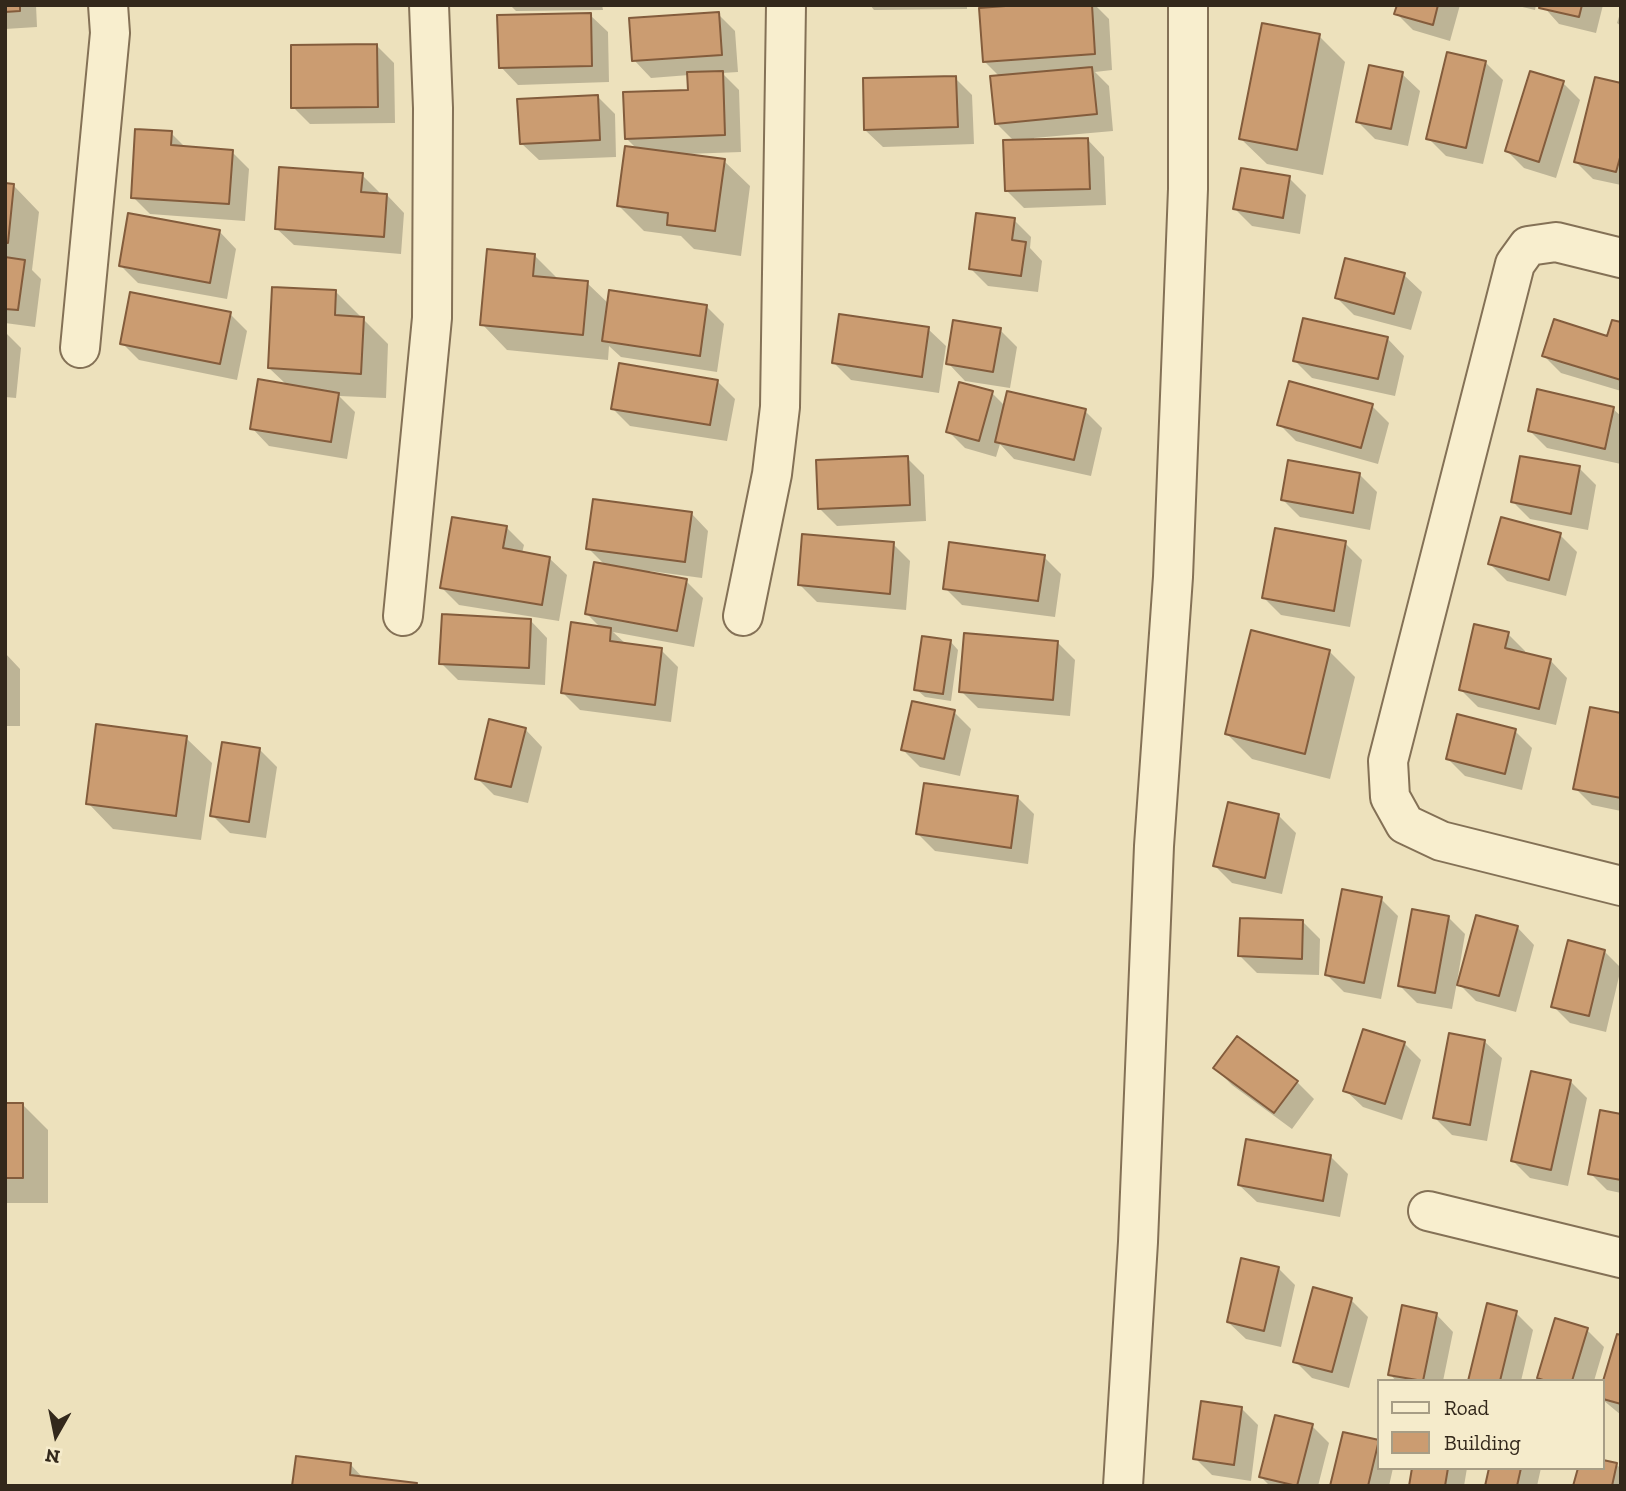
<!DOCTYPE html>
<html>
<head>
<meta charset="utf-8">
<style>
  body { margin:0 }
  #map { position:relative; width:1626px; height:1491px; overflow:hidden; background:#ede1bc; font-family:"Zilla Slab",serif }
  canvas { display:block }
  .frame { position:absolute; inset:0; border:7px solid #33281b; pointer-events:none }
  .legend { position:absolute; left:1377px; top:1379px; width:228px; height:91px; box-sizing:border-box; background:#f5ebcb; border:2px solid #a79d85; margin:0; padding:9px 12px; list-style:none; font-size:21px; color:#33281b }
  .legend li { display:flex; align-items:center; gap:14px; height:35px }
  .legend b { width:35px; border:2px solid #a79d85 }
  .north { position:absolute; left:21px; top:1400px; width:70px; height:70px; -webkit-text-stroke:5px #f5ebcb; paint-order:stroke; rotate:189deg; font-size:19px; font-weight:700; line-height:28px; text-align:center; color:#33281b }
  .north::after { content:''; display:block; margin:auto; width:24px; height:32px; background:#33281b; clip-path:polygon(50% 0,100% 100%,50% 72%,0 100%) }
</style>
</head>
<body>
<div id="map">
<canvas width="1626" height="1491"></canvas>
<div class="frame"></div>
<ul class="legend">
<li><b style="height:9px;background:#f8eece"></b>Road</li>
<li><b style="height:19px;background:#cb9c71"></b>Building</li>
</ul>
<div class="north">N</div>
</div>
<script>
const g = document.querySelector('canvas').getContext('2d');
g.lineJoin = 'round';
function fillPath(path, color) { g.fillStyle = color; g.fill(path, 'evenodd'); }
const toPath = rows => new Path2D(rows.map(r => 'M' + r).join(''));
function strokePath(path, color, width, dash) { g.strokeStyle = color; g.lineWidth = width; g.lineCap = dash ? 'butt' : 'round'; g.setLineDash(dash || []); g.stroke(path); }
const shadow = toPath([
  [5,5,36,5,37,27,5,29],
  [510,5,602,5,603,10,516,11],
  [870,5,967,5,967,9,874,10],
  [1008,5,1095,5,1109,19,1112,70,1095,72,1109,86,1113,131,1034,138,1034,141,1087,139,1104,157,1106,205,1024,208,1006,190,1015,142,996,123,1000,77,984,61,1010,8],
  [1399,5,1460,5,1450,41,1413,30,1396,13],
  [1514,5,1536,5,1535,10],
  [1542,5,1603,5,1596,33,1559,24],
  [1621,10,1621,26,1617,23],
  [718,14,735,31,738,72,722,73,739,90,741,152,686,154,686,156,724,161,750,186,741,256,694,249,681,236,644,231,619,206,638,150,626,138,689,91,689,75,651,78,634,60],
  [590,15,608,32,609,82,518,85,501,67],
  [1319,36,1345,62,1323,175,1267,164,1241,139],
  [377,46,394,63,395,123,310,124,293,107],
  [1448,54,1486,63,1503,80,1483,164,1446,156,1428,138],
  [1402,74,1420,91,1408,146,1375,139,1358,122],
  [955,78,972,95,974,144,883,147,865,130],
  [1563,83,1580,100,1556,178,1524,168,1507,151],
  [1621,85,1621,185,1593,179,1576,162],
  [598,97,615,114,616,157,539,160,521,143],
  [171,133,186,148,232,152,249,169,245,221,150,214,133,197],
  [362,175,379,192,379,195,387,195,404,213,401,254,294,245,276,228],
  [1289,178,1306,195,1300,234,1252,226,1235,209],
  [5,185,14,186,39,212,32,270,41,279,35,327,5,323],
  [1014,220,1031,237,1030,248,1042,261,1038,292,988,286,971,269],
  [219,231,236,249,227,299,138,283,121,266],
  [535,256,559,280,587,283,609,304,707,307,724,324,717,372,621,357,609,346,608,360,507,350,482,324],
  [1404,275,1422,292,1411,330,1354,315,1337,298],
  [336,292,388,344,386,398,339,396,355,412,347,459,269,446,252,428,288,386,269,368],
  [230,314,247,331,237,380,139,360,122,343],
  [1621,324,1621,391,1561,373,1544,356,1609,338],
  [928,329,946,346,939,393,851,380,834,363],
  [1000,330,1017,347,1010,388,965,381,948,363],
  [5,332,21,348,16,398,5,397],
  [1387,338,1404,356,1395,396,1312,378,1295,361],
  [717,381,735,399,727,441,630,426,613,409],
  [992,393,1005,406,1085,411,1102,428,1091,476,1014,459,1000,444,996,457,965,448,948,431],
  [1372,406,1389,423,1378,464,1296,441,1279,424],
  [1613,409,1621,416,1621,464,1547,448,1530,431],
  [907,458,924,475,926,521,837,526,820,509],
  [1579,468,1596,485,1588,530,1530,519,1513,502],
  [1360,475,1377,492,1370,530,1300,517,1283,500],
  [691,513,708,531,702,578,650,571,649,574,686,581,703,598,694,647,613,632,627,645,661,650,678,667,671,722,580,710,563,693,601,628,586,613,606,566,588,548],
  [507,528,524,545,522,553,549,558,567,575,559,621,459,605,442,588],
  [1560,535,1577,552,1566,596,1507,581,1490,564],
  [1345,543,1362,560,1350,627,1281,615,1264,598],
  [893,544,910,561,906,610,817,602,800,585],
  [1044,557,1061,574,1055,617,962,605,945,588],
  [530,620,547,638,545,685,458,680,441,663],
  [1508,634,1525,651,1525,654,1550,660,1567,678,1556,725,1478,707,1461,690],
  [950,641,958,650,951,701,925,697,916,689],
  [1058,643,1075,660,1070,716,978,708,961,691],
  [1330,652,1355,677,1330,779,1252,759,1227,734],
  [5,653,20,669,20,726,5,726],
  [954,712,971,729,960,776,920,767,903,750],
  [1621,715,1621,811,1592,805,1575,788],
  [525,729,542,747,528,803,494,795,477,778],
  [1515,731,1532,748,1522,790,1465,776,1448,759],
  [186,738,212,763,201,840,113,829,88,803],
  [259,749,277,767,266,838,230,833,212,815],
  [1017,797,1034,814,1028,864,935,851,918,834],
  [1279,816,1296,833,1282,894,1232,883,1215,866],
  [1381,899,1398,916,1381,999,1344,992,1327,975],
  [1448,917,1465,934,1457,982,1459,982,1517,927,1534,945,1516,1012,1476,1001,1457,982,1452,1009,1417,1003,1400,986],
  [1303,922,1320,939,1319,975,1257,973,1240,956],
  [1604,951,1621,968,1606,1032,1570,1023,1553,1006],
  [1484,1041,1502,1058,1487,1141,1452,1135,1435,1118],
  [1404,1043,1421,1060,1402,1120,1363,1107,1345,1090],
  [1215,1068,1297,1082,1314,1099,1292,1129,1232,1085],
  [1570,1081,1587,1098,1568,1186,1530,1178,1513,1161],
  [5,1105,23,1105,48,1130,48,1203,5,1203],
  [1621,1116,1621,1193,1607,1190,1590,1173],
  [1331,1157,1348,1174,1340,1217,1257,1202,1239,1185],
  [1278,1268,1295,1285,1281,1347,1246,1339,1228,1322],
  [1351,1300,1368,1317,1349,1388,1312,1378,1295,1361],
  [1516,1313,1533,1330,1521,1381,1470,1381],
  [1436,1314,1453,1332,1443,1381,1396,1381,1390,1374],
  [1587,1330,1604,1347,1594,1381,1542,1381,1539,1377],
  [1621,1336,1621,1415,1603,1400,1603,1388],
  [1241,1408,1258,1425,1251,1481,1212,1475,1195,1458],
  [1312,1426,1329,1443,1318,1486,1270,1486,1261,1477],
  [1378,1441,1379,1468,1393,1468,1389,1486,1332,1486],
  [1616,1464,1621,1469,1621,1486,1575,1486,1603,1468],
  [351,1465,364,1479,417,1486,294,1486],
  [1414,1468,1467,1468,1464,1486,1411,1486],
  [1490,1468,1541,1468,1537,1486,1487,1486]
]);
const building = toPath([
  [5,5,20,5,20,11,5,12,5,5],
  [1019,5,1092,5,1095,54,983,62,979,8,1019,5],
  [1397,5,1438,5,1433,25,1394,14,1397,5],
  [1540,5,1582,5,1579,17,1539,8,1540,5],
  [719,12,722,55,632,61,629,18,719,12],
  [591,13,592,66,499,68,497,15,591,13],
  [1262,23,1320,34,1297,150,1239,139,1262,23],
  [377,44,378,107,291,108,291,45,377,44],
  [1447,52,1486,61,1466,148,1426,139,1447,52],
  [1369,65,1403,72,1391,129,1356,122,1369,65],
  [1092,67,1097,114,995,124,990,76,1092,67],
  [723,71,725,135,625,139,623,92,688,90,687,72,723,71],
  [1530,71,1564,81,1539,162,1505,151,1530,71],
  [956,76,958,127,864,130,863,78,956,76],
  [1595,77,1621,83,1621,154,1616,172,1574,162,1595,77],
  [598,95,600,140,520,144,517,99,598,95],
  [135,129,172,131,171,145,233,150,229,204,131,198,135,129],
  [1088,138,1090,189,1005,191,1003,140,1088,138],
  [625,146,725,159,715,231,667,225,668,213,617,206,625,146],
  [279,167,363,173,361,192,387,194,384,237,275,229,279,167],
  [1241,168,1290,176,1283,218,1233,209,1241,168],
  [5,183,14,184,8,243,5,243,5,183],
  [128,213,220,230,210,283,119,266,128,213],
  [976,213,1015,218,1012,240,1026,242,1021,276,969,269,976,213],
  [487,249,535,254,533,276,588,281,583,335,480,325,487,249],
  [5,257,25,260,18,310,5,309,5,257],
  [1345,258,1405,273,1394,314,1335,298,1345,258],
  [272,287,336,290,335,315,364,317,361,374,268,368,272,287],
  [609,290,707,305,700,356,602,341,609,290],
  [130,292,231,312,220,364,120,344,130,292],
  [839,314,929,327,922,377,832,363,839,314],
  [1303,318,1388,337,1378,379,1293,361,1303,318],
  [1554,319,1607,336,1612,320,1621,322,1621,380,1542,356,1554,319],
  [953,320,1001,328,993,372,946,364,953,320],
  [619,363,718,380,710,425,611,409,619,363],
  [258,379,339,393,331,442,250,429,258,379],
  [1289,381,1373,404,1361,448,1277,425,1289,381],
  [959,382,993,391,979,441,946,432,959,382],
  [1537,389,1614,407,1605,449,1528,431,1537,389],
  [1007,391,1086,409,1074,460,995,442,1007,391],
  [908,456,910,505,818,509,816,460,908,456],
  [1520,456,1580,466,1571,514,1511,502,1520,456],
  [1288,460,1360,473,1353,513,1281,500,1288,460],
  [593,499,692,512,685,562,586,549,593,499],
  [452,517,507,526,503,548,550,557,542,605,440,588,452,517],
  [1501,517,1561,533,1549,580,1488,564,1501,517],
  [1275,528,1346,541,1334,611,1262,598,1275,528],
  [802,534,894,542,890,594,798,585,802,534],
  [949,542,1045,555,1038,601,943,589,949,542],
  [594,562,687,579,677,631,585,614,594,562],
  [442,614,531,619,529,668,439,664,442,614],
  [571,622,611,628,610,641,662,648,655,705,561,693,571,622],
  [1474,624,1509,632,1505,648,1551,659,1539,709,1459,690,1474,624],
  [1251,630,1330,650,1305,754,1225,734,1251,630],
  [964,633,1058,641,1053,700,959,692,964,633],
  [922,636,951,640,943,694,914,690,922,636],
  [912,701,955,710,944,759,901,750,912,701],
  [1590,707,1621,713,1621,798,1573,789,1590,707],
  [1457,714,1516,729,1505,774,1446,759,1457,714],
  [489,719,526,728,511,787,475,779,489,719],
  [96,724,187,736,176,816,86,804,96,724],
  [222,742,260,748,249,822,210,816,222,742],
  [924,783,1018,796,1011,848,916,834,924,783],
  [1228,802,1279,814,1265,878,1213,866,1228,802],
  [1342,889,1382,897,1364,983,1325,975,1342,889],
  [1412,909,1449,916,1435,993,1398,986,1412,909],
  [1476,915,1518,926,1499,996,1457,985,1476,915],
  [1240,918,1303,920,1302,959,1238,956,1240,918],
  [1568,940,1605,950,1589,1016,1551,1007,1568,940],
  [1363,1029,1405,1042,1385,1104,1343,1091,1363,1029],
  [1449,1033,1485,1040,1470,1125,1433,1118,1449,1033],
  [1237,1036,1298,1081,1274,1113,1213,1068,1237,1036],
  [1531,1071,1571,1080,1551,1170,1511,1161,1531,1071],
  [5,1103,23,1103,23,1178,5,1178,5,1103],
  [1600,1110,1621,1114,1621,1180,1588,1174,1600,1110],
  [1246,1139,1331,1155,1323,1201,1238,1185,1246,1139],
  [1241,1258,1279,1267,1264,1331,1227,1322,1241,1258],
  [1313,1287,1352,1298,1332,1372,1293,1362,1313,1287],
  [1487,1303,1517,1311,1500,1381,1468,1381,1487,1303],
  [1402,1305,1437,1313,1423,1381,1388,1375,1402,1305],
  [1555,1318,1588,1328,1572,1381,1546,1381,1537,1378,1555,1318],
  [1617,1334,1621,1335,1621,1404,1603,1399,1603,1381,1617,1334],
  [1201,1401,1242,1407,1234,1465,1193,1459,1201,1401],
  [1275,1415,1313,1424,1297,1486,1259,1477,1275,1415],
  [1343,1432,1379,1440,1368,1486,1330,1486,1343,1432],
  [296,1456,351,1463,350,1475,417,1483,416,1486,292,1486,296,1456],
  [1603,1460,1617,1463,1612,1486,1573,1486,1578,1468,1603,1468,1603,1460],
  [1412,1468,1448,1468,1445,1486,1409,1486,1412,1468],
  [1489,1468,1521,1468,1517,1486,1485,1486,1489,1468]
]);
const minor = toPath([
  [1621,258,1556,242,1528,246,1515,264,1388,761,1390,797,1405,824,1441,841,1621,886],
  [80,348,110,33,108,5],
  [403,616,432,318,433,108,429,5],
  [743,616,772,474,780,407,786,5],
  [1428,1211,1621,1258],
  [1123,1486,1138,1242,1154,846,1173,577,1188,189,1188,5]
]);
fillPath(shadow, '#0003');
fillPath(building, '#cb9c71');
strokePath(building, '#835c3c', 2);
strokePath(minor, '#847156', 42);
strokePath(minor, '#f8eece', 38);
</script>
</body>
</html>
